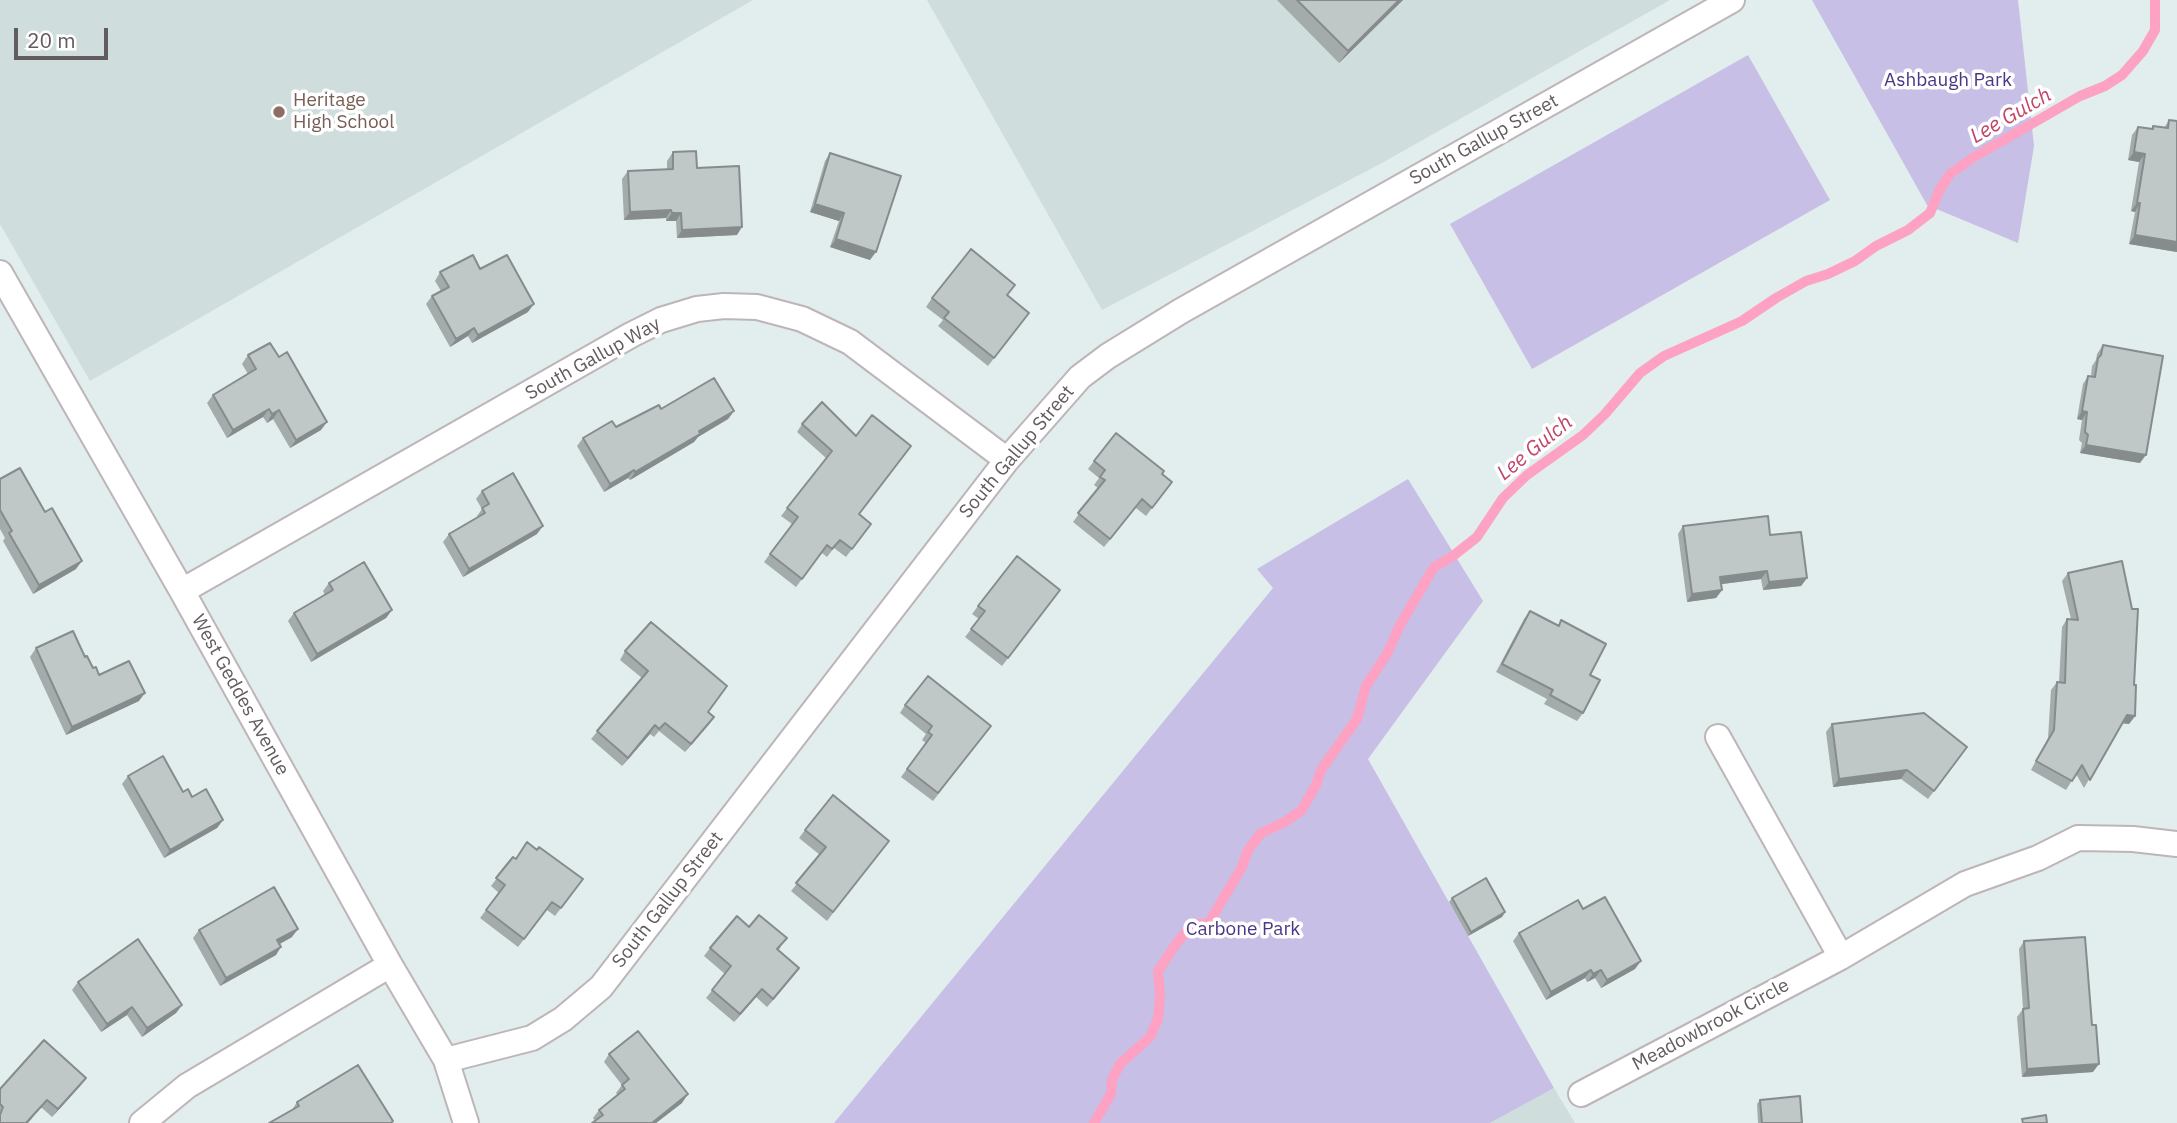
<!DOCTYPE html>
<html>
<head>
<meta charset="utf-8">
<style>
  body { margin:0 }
  #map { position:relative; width:2177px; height:1123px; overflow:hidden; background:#e2eded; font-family:"IBM Plex Sans",sans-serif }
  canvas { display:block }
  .scale { position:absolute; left:14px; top:28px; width:94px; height:32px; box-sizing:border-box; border:4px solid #635b5d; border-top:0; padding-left:9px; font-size:21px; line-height:24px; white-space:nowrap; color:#635b5d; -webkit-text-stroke:5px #fff; paint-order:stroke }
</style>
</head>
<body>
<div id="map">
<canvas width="2177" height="1123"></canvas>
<div class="scale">20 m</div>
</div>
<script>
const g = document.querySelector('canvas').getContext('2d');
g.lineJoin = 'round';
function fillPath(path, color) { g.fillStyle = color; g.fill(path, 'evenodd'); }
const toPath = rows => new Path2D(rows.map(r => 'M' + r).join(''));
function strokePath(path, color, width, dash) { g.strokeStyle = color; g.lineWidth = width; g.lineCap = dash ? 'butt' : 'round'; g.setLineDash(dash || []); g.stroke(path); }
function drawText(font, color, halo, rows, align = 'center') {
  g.font = font + ' "IBM Plex Sans",sans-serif'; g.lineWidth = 7; g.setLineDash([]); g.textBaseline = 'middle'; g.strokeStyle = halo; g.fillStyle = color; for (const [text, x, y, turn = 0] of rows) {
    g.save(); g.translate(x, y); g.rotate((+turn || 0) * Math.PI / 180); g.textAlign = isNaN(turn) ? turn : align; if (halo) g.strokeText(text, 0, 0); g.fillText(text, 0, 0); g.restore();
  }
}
const education = toPath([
  [0,0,753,0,90,381,0,224],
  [927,0,1670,0,1382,163,1102,310],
  [1554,1088,1575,1123,1490,1123]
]);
const green = toPath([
  [1812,0,2018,0,2034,146,2018,243,1927,205],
  [1748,55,1830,200,1532,369,1450,224],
  [1408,479,1483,601,1368,759,1554,1088,1490,1123,834,1123,1273,588,1257,569]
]);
const stream = toPath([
  [1094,1123,1111,1094,1112,1080,1120,1064,1150,1037,1158,1019,1160,996,1158,971,1176,944,1193,924,1208,924,1242,867,1248,850,1261,833,1283,823,1301,811,1316,785,1321,770,1357,719,1366,686,1388,652,1400,625,1434,567,1453,556,1477,537,1503,498,1527,475,1583,435,1605,414,1640,373,1664,356,1742,321,1776,298,1806,281,1828,274,1855,261,1876,246,1908,230,1930,213,1939,191,1950,174,1974,157,2080,96,2105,86,2122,75,2143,51,2155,30,2155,0]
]);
const street = toPath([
  [0,273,182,591,390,965,446,1060,466,1123],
  [182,591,631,335,661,320,697,309,724,306,757,307,802,319,850,342,1007,460],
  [1718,737,1841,957],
  [446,1060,532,1038,563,1019,601,987,1007,460,1080,377,1108,356,1181,311,1732,0],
  [1581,1094,1841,957,1965,884,2038,858,2078,838,2133,839,2177,844],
  [142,1123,187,1086,390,965]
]);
const wall = toPath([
  [1277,0,1403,0,1339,63],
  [2169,120,2177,252,2129,244,2135,212,2131,211,2139,162,2128,160,2132,135,2138,127,2151,129,2153,126,2164,128],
  [673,152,697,168,737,235,677,238,676,221,666,221,666,218,624,220,622,179,628,171,667,169,667,161],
  [830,153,870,260,830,247,839,221,810,212,825,161],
  [480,269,528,312,472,343,468,336,450,347,426,304,432,296,441,291,435,281,440,272],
  [1007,296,1029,313,988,366,938,326,943,320,926,307,932,298],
  [2103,345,2140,463,2080,453,2082,443,2079,440,2082,420,2077,419,2083,384,2088,376,2091,376,2092,366,2096,360,2097,354],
  [248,355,321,430,290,448,273,419,267,423,263,417,227,438,207,403,213,395,248,374,242,364],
  [822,402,859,515,871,524,846,557,834,548,827,557,822,553,796,587,764,562,792,524,781,516,826,458,797,432,802,424],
  [661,409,734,411,728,419,698,437,694,442,630,480,628,478,604,492,577,446,583,438,616,427],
  [1094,461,1162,474,1172,482,1146,516,1136,508,1104,547,1073,522,1098,488,1094,485,1099,478,1088,469],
  [0,479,45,512,76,569,33,594,3,541,5,538,0,529],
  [482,491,537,534,463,577,443,542,449,534,478,517,477,516,482,509,476,499],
  [1683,526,1770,535,1807,578,1801,586,1763,590,1761,579,1721,584,1722,590,1716,598,1687,602,1678,534],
  [2068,573,2134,685,2135,716,2129,724,2122,723,2084,788,2076,774,2066,790,2031,770,2048,738,2051,690,2057,682,2059,682,2062,627,2067,619,2071,619,2062,581],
  [329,583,392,610,386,618,311,662,288,621,294,613,325,595,323,591],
  [1060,590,1002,666,965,637,979,619,972,614,978,606],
  [1530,611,1558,626,1561,620,1590,675,1583,713,1577,721,1544,704,1547,699,1496,672,1524,619],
  [36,648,85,657,99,675,139,701,66,735,30,657],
  [625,651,708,712,708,725,685,752,659,731,654,737,650,734,622,766,591,739,642,678,620,660],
  [905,705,985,734,933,801,901,777,926,743,922,740,926,734,900,713],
  [1832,724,1967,747,1928,799,1901,779,1833,787,1826,732],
  [128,776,183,792,192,797,223,820,217,828,164,858,122,784],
  [805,830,889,841,827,921,791,891,820,855,799,838],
  [513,857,516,859,583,879,555,916,547,910,518,947,480,918,499,893,491,886],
  [1452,898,1505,912,1502,917,1468,936,1449,902],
  [1583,909,1635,969,1601,988,1595,978,1587,982,1585,978,1546,1000,1513,941,1519,933],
  [749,927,781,947,778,950,793,976,767,1007,756,997,734,1022,706,998,725,974,704,956,710,948],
  [199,930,292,937,280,944,276,955,220,986,193,938],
  [2024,941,2093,1072,2022,1077,2017,1017,2023,1009,2019,949],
  [78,982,182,1005,176,1013,142,1037,127,1015,101,1032,72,990],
  [609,1054,682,1103,656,1123,592,1123,595,1121,593,1118,599,1110,618,1095,616,1093,622,1085,604,1062],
  [80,1086,52,1117,42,1108,0,1123,0,1089],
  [1760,1100,1802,1123,1758,1123,1757,1104],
  [297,1102,392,1123,292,1110]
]);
const shadedWall = toPath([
  [1399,0,1403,0,1339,63,1348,51],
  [2134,152,2145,154,2139,162,2128,160],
  [2137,203,2140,203,2135,212,2131,211],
  [815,204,844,213,839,221,810,212],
  [671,210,666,218,624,220,630,212],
  [672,213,681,213,676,221,666,221],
  [742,227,737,235,677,238,682,230],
  [2135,235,2177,242,2177,252,2129,244],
  [836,239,876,252,870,260,830,247],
  [534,304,528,312,472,343,478,335],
  [474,328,468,336,450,347,456,339],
  [269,409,263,417,227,438,233,430],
  [279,410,273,419,267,423,272,414],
  [734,411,728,419,698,437,694,442,630,480,635,472,699,431],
  [2082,411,2087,412,2082,420,2077,419],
  [327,422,321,430,290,448,296,440],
  [2086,445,2146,455,2140,463,2080,453],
  [634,470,628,478,604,492,610,484],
  [543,526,537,534,463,577,469,569],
  [82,561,76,569,33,594,39,585],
  [1767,571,1761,579,1715,585,1720,577],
  [1807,578,1801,586,1763,590,1769,582],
  [1722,590,1716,598,1687,602,1692,594],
  [392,610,386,618,311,662,317,654],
  [145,693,139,701,66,735,72,727],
  [2127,715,2135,716,2129,724,2121,723],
  [714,717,708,725,685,752,691,744],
  [655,725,650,734,622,766,628,758],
  [1907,770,1901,779,1833,787,1839,779],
  [223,820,217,828,164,858,170,850],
  [1505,912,1502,917,1468,936,1471,932],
  [298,929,292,937,272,948,277,940],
  [281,947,276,955,220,986,226,978],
  [1641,961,1635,969,1601,988,1607,980],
  [799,968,793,976,767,1007,773,999],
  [1591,970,1585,978,1546,1000,1551,992],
  [1601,970,1595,978,1587,982,1593,974],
  [762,989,756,997,734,1022,740,1014],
  [182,1005,176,1013,142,1037,147,1028],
  [132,1007,127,1015,101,1032,107,1024],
  [2099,1064,2093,1072,2022,1077,2027,1069],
  [86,1078,80,1086,52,1117,58,1109],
  [688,1094,682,1103,656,1123,652,1123],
  [47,1100,28,1123,26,1123]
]);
const building = toPath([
  [1297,0,1399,0,1348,51,1297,0],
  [2169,120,2177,121,2177,242,2135,235,2140,203,2137,203,2145,154,2134,152,2138,127,2153,129,2153,126,2168,128,2169,120],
  [696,151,697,168,739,166,742,227,682,230,681,213,672,213,671,210,630,212,628,171,673,169,673,152,696,151],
  [830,153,901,176,876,252,836,239,844,213,815,204,830,153],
  [971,249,1015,285,1007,295,1029,313,994,358,944,318,949,312,932,298,971,249],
  [473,255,480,269,507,255,534,304,478,335,474,328,456,339,432,296,449,287,440,272,473,255],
  [270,343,279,357,287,352,327,422,296,440,279,410,272,414,269,409,233,430,213,395,256,369,248,355,270,343],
  [2103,345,2163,356,2146,455,2086,445,2088,435,2085,432,2087,412,2082,411,2088,376,2095,377,2098,358,2101,355,2103,345],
  [714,378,734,411,699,431,700,434,635,472,634,470,610,484,583,438,612,421,616,427,659,405,661,409,714,378],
  [822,402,856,436,872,415,911,446,859,514,871,524,852,549,840,540,832,549,827,545,802,579,770,554,798,517,787,508,832,451,802,424,822,402],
  [1116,433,1164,471,1162,474,1172,482,1152,508,1142,499,1110,539,1078,513,1105,480,1100,477,1105,470,1094,461,1116,433],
  [20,468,45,512,52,508,82,561,39,585,9,533,12,531,0,510,0,479,20,468],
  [513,473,543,526,469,569,449,534,485,513,482,508,489,504,482,491,513,473],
  [1768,516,1770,535,1801,532,1807,578,1769,582,1767,571,1720,577,1722,590,1692,594,1683,526,1768,516],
  [1017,556,1060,590,1008,658,971,629,985,611,978,606,1017,556],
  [2122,561,2132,609,2138,609,2134,685,2136,685,2135,716,2127,715,2090,780,2082,765,2072,781,2036,761,2054,730,2057,682,2065,683,2067,619,2078,620,2068,573,2122,561],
  [364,562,392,610,317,654,294,613,333,590,329,583,364,562],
  [1530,611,1559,626,1561,620,1606,644,1590,675,1600,680,1583,713,1550,695,1553,690,1502,664,1530,611],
  [651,622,727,686,708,712,714,717,691,744,665,723,659,729,655,725,628,758,597,731,648,671,625,651,651,622],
  [73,631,85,657,87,656,93,668,96,667,99,675,129,661,145,693,72,727,36,648,73,631],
  [928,676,991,726,938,793,907,769,932,735,928,732,932,726,905,705,928,676],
  [1924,713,1967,747,1934,791,1907,770,1839,779,1832,724,1924,713],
  [163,756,183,792,188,789,192,797,206,789,223,820,170,850,128,776,163,756],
  [833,795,889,841,833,912,796,883,826,847,805,830,833,795],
  [527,842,537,850,539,847,583,879,561,908,552,902,524,939,486,910,505,885,496,878,513,857,516,859,527,842],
  [1486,878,1505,912,1471,932,1452,898,1486,878],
  [274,887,298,929,277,940,281,947,226,978,199,930,274,887],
  [1605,897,1641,961,1607,980,1601,970,1593,974,1591,970,1551,992,1519,933,1578,900,1583,909,1605,897],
  [759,915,787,938,777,949,799,968,773,999,762,989,740,1014,712,990,731,966,710,948,737,916,749,927,759,915],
  [2085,937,2092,1025,2096,1025,2099,1064,2027,1069,2023,1009,2029,1008,2024,941,2085,937],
  [138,939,182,1005,147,1028,132,1007,107,1024,78,982,138,939],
  [638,1031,688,1094,652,1123,592,1123,603,1115,599,1110,625,1089,622,1085,629,1079,609,1054,638,1031],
  [44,1040,86,1078,58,1109,47,1100,26,1123,0,1123,0,1115,3,1107,0,1104,0,1089,44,1040],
  [358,1065,393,1121,391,1123,269,1123,299,1106,297,1102,358,1065],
  [1800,1096,1802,1123,1762,1123,1760,1100,1800,1096],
  [2046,1115,2047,1123,2023,1123,2022,1119,2046,1115]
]);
const markers = [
  [279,112,7,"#8d6e63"]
];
const parkNames = [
  ["Ashbaugh Park",1948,81],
  ["Carbone Park",1243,930]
];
const educationNames = [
  ["Heritage",293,101],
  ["High School",293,123]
];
const streetNames = [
  ["South Gallup Street",1484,140,-29],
  ["South Gallup Way",593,359,-29],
  ["South Gallup Street",1017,452,-50],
  ["West Geddes Avenue",240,695,61],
  ["South Gallup Street",668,900,-52],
  ["Meadowbrook Circle",1711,1025,-28]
];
const waterNames = [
  ["Lee Gulch",2011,116,-30],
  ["Lee Gulch",1535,448,-39]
];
fillPath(education, '#d0dddd');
fillPath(green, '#c7bfe5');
strokePath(stream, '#fda2c2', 10);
strokePath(street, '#bdb5b7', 28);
strokePath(street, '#fff', 24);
fillPath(wall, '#a4acab');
fillPath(shadedWall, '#868c8b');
fillPath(building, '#bfc8c7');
strokePath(building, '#868c8b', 2);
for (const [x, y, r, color] of markers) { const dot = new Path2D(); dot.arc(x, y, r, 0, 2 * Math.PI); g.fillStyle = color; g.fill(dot); strokePath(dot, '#fff', 2.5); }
drawText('19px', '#4b3786', '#fff', parkNames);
drawText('19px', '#785e54', '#fff', educationNames, 'left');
drawText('19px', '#635b5d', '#fff', streetNames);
drawText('italic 21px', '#c14567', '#fff', waterNames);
</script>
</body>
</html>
